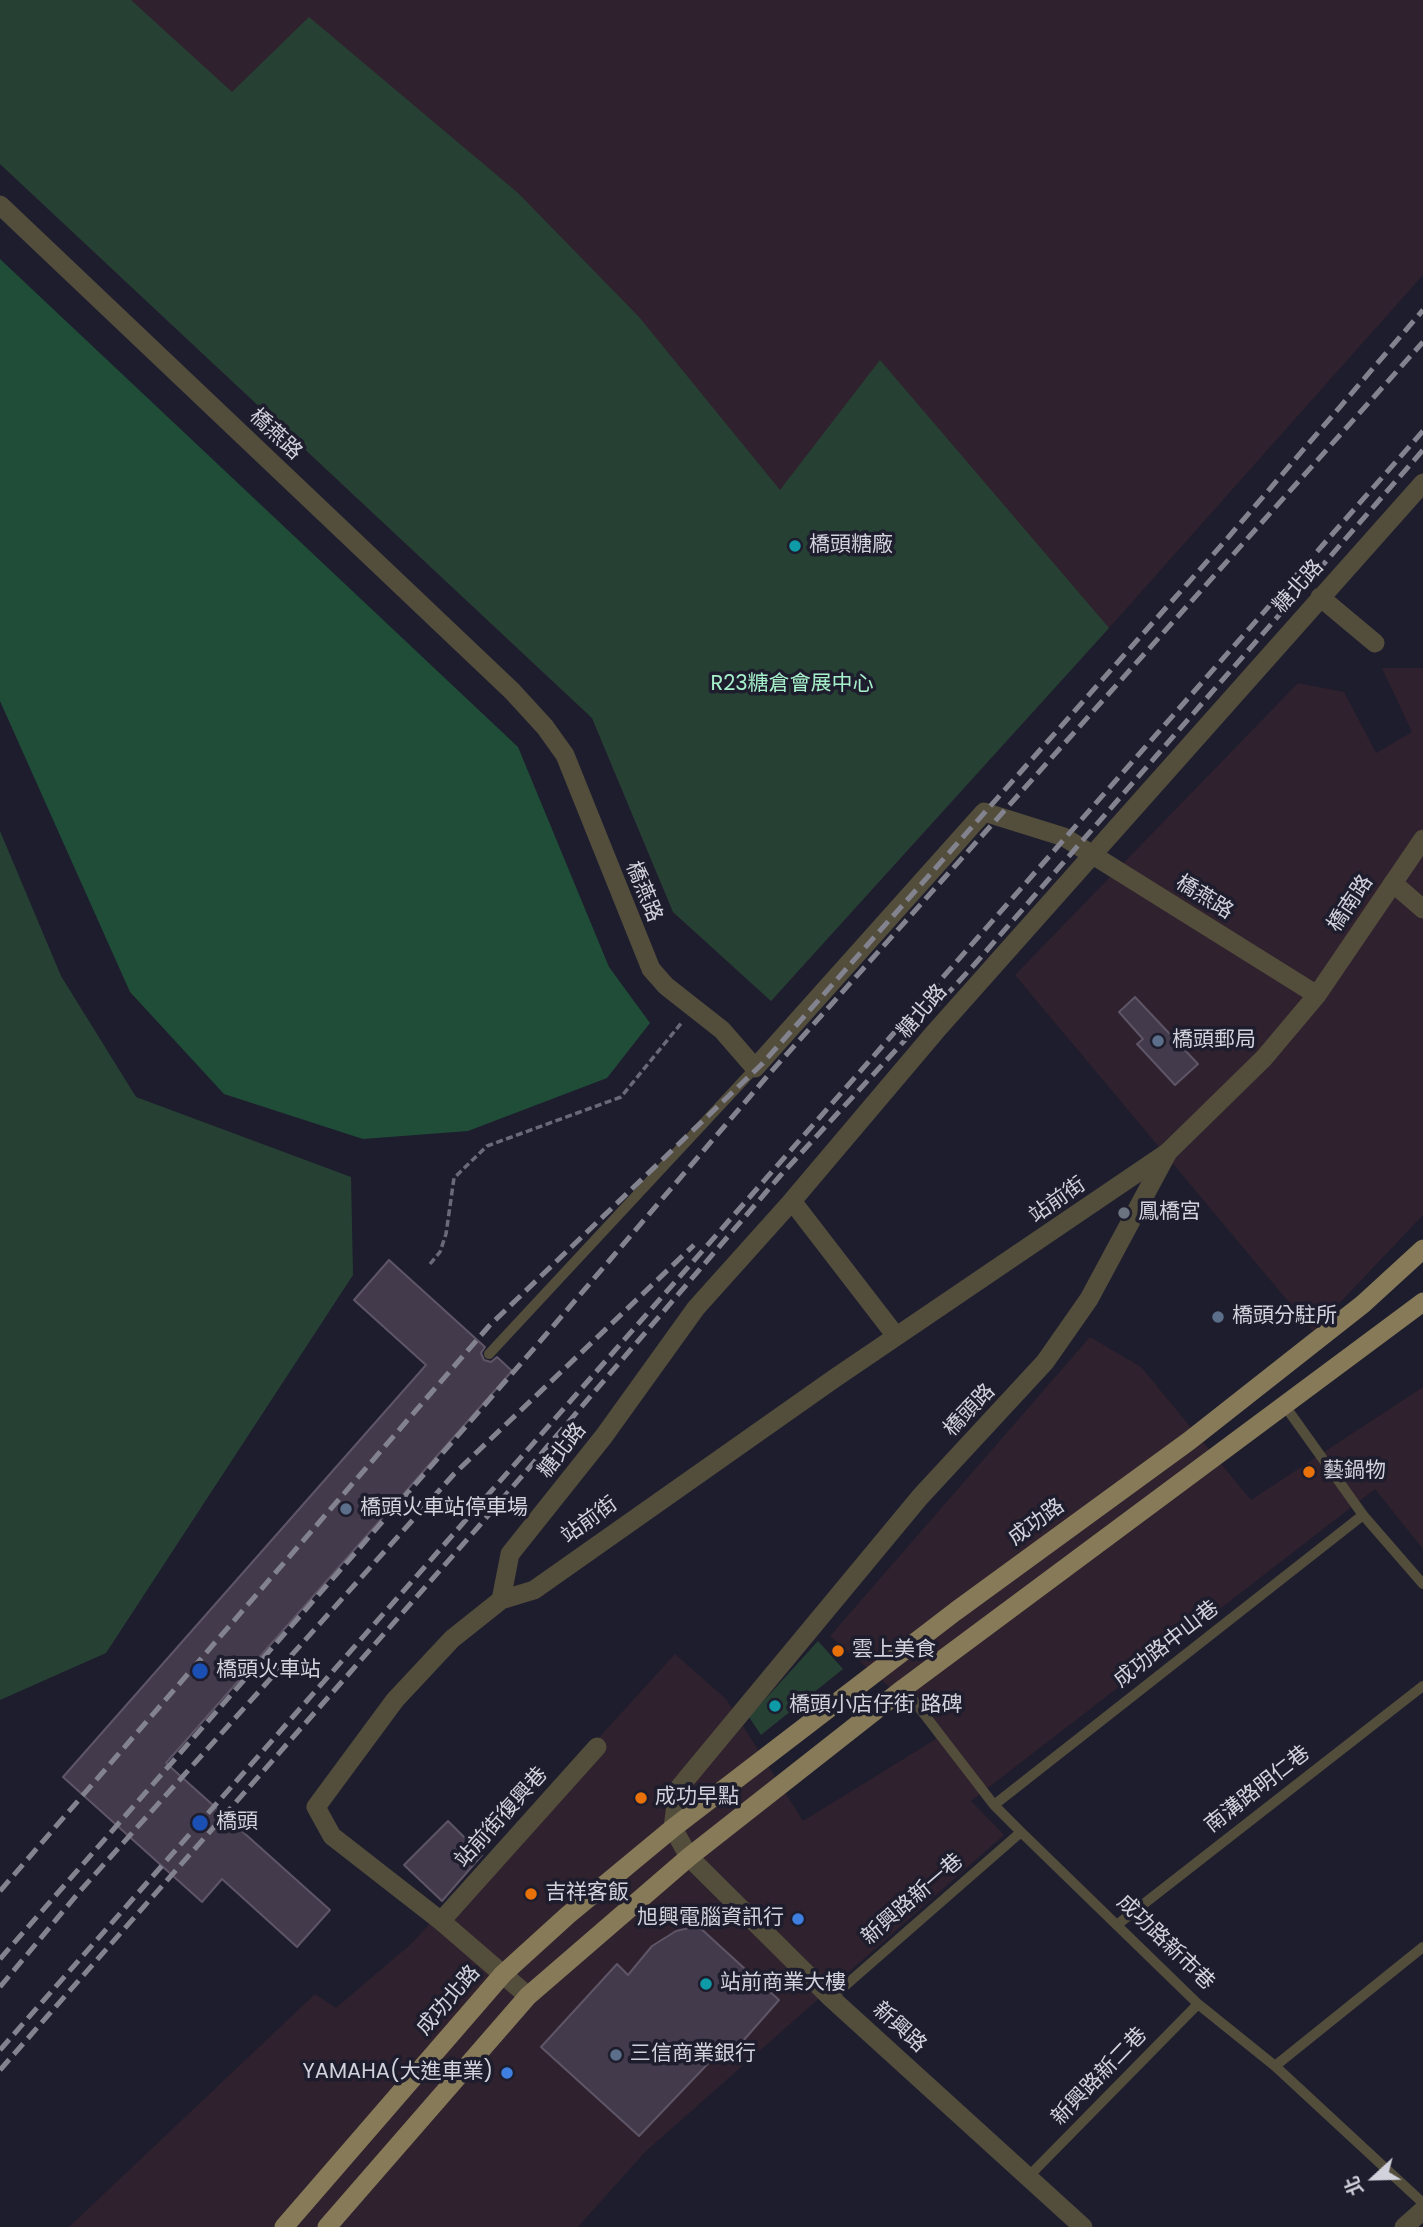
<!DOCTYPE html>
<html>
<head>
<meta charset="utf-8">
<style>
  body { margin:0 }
  #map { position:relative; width:1423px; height:2227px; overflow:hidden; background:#1e1d2d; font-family:Poppins,"Noto Sans TC",sans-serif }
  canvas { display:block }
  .north { position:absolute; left:1339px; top:2143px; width:70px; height:70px; -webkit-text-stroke:5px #1e1d2d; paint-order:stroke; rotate:248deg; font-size:19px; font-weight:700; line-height:28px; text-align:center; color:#d2d2dd }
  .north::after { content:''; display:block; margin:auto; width:24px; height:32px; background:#d2d2dd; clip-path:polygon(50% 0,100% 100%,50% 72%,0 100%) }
</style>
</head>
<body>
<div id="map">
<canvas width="1423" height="2227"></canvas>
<div class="north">北</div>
</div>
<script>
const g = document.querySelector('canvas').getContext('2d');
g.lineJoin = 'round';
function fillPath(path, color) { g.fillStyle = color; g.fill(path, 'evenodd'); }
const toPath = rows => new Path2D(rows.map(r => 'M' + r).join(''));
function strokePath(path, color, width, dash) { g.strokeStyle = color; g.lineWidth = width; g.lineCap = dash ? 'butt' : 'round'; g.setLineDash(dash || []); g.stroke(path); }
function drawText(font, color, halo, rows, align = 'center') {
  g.font = font + ' Poppins,"Noto Sans TC",sans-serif'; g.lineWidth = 7; g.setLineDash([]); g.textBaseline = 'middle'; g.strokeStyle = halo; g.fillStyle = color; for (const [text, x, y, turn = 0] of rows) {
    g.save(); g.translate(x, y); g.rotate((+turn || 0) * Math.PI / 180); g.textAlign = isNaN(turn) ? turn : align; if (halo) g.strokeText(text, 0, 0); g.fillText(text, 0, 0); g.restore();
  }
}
const commercial = toPath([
  [0,0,1423,0,1423,275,1109,628,771,1001,673,912,592,718,0,164],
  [1382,668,1423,668,1423,1215,1313,1331,1015,975,1298,683,1344,692,1376,753,1412,732],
  [1090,1337,1141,1367,1251,1500,1423,1387,1423,1549,1375,1489,971,1801,1004,1835,645,2152,578,2227,69,2227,315,1994,336,2008,412,1943,675,1654,726,1699,803,1821,944,1734,830,1636]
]);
const green = toPath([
  [0,0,131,0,232,92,309,17,518,193,639,317,780,490,880,360,1109,628,771,1001,673,912,592,718,0,164],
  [0,831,61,976,136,1097,351,1177,353,1275,106,1653,0,1700],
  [818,1641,843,1669,761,1735,749,1717]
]);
const forest = toPath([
  [0,259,518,747,609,967,650,1023,607,1078,468,1131,363,1139,224,1094,130,992,0,701]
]);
const building = toPath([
  [1135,997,1198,1064,1175,1085,1137,1044,1143,1039,1119,1012,1135,997],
  [389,1260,485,1347,481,1353,484,1360,491,1362,497,1357,512,1371,166,1763,330,1910,297,1947,222,1879,202,1902,63,1777,426,1365,354,1300,389,1260],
  [448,1821,482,1855,442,1901,404,1865,448,1821],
  [698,1926,779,2000,728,2058,720,2051,639,2136,541,2047,617,1964,628,1975,652,1946,676,1931,698,1926]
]);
const path = toPath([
  [430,1264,440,1252,446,1234,454,1178,487,1146,621,1097,683,1021]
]);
const service = toPath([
  [489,1354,755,1068],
  [1285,1406,1363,1515,1423,1584],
  [904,1688,994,1805,1021,1832,1198,2004,1275,2066,1423,2203],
  [994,1805,1363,1515],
  [1118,1924,1423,1686],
  [831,1998,1021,1832],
  [1275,2066,1423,1947],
  [1029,2176,1198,2004]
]);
const minor = toPath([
  [1320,597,1375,643],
  [1393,883,1423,909],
  [792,1201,896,1336],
  [501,1600,510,1554,604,1436,696,1308,792,1201,935,1032,1423,483],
  [441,1921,597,1747],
  [528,1996,441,1921,332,1836,316,1807,395,1700,452,1639,501,1600,534,1590,835,1378,1168,1152],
  [1404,2227,1423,2210]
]);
const tertiary = toPath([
  [0,205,512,691,545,727,565,755,651,969,666,986,722,1030,755,1068,984,812,1064,837,1317,995],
  [1083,2227,831,1998,689,1857,673,1828,678,1789,920,1497,1045,1362,1089,1299,1168,1152,1264,1058,1317,995,1423,839]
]);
const primary = toPath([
  [284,2227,503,1974,568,1915,673,1828,956,1611,1189,1441,1363,1304,1423,1249],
  [327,2227,528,1996,689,1857,904,1688,1423,1302]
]);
const rail = toPath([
  [0,1891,489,1326,762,1064,1226,540,1423,310],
  [0,1959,537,1345,770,1073,1423,342],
  [0,1987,80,1891,454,1474,694,1245],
  [0,2050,1423,431],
  [0,2070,479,1526,780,1176,974,965,1423,450]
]);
const markers = [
  [795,546,7,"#0f9aa8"],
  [1158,1041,7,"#5c6f8a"],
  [1124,1213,7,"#6b7280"],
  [1218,1317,7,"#5c6f8a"],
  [1309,1472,7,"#e8710a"],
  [346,1509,7,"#5c6f8a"],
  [838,1651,7,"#e8710a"],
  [200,1671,9,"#1a4fb4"],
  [775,1706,7,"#0f9aa8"],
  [641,1798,7,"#e8710a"],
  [200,1823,9,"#1a4fb4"],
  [531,1894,7,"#e8710a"],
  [798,1919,7,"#3f7fe0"],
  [706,1984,7,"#0f9aa8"],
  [616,2055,7,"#5c6f8a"],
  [507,2073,7,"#3f7fe0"]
];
const streetNames = [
  ["橋燕路",275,435,43],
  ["糖北路",1299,587,-48],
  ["橋燕路",643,892,68],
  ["橋燕路",1204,898,32],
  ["橋南路",1351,904,-56],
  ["糖北路",923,1012,-49],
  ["站前街",1058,1201,-35],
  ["橋頭路",970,1411,-46],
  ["糖北路",563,1451,-52],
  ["站前街",590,1521,-36],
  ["成功路",1037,1523,-36],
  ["成功路中山巷",1167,1645,-38],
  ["南溝路明仁巷",1258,1790,-38],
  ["站前街復興巷",502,1818,-48],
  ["新興路新一巷",913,1900,-41],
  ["成功路新市巷",1165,1943,44],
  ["成功北路",449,2001,-49],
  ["新興路",899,2028,42],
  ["新興路新二巷",1100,2077,-46]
];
const poiNames = [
  ["橋頭糖廠",809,546],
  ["橋頭郵局",1172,1041],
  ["鳳橋宮",1138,1213],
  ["橋頭分駐所",1232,1317],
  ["藝鍋物",1323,1472],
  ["橋頭火車站停車場",360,1509],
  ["雲上美食",852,1651],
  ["橋頭火車站",216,1671],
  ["橋頭小店仔街 路碑",789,1706],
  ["成功早點",655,1798],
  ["橋頭",216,1823],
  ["吉祥客飯",545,1894],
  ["旭興電腦資訊行",784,1919,"right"],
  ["站前商業大樓",720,1984],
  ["三信商業銀行",630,2055],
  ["YAMAHA(大進車業)",493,2073,"right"]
];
const parkNames = [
  ["R23糖倉會展中心",792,685]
];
fillPath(commercial, '#2f212d');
fillPath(green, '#264134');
fillPath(forest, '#204d38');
fillPath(building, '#433a4b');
strokePath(building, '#5e5567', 2);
strokePath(path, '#696977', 3.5, [7, 3.5]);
strokePath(service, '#534d3c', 10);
strokePath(minor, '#534d3c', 19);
strokePath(tertiary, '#534d3c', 19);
strokePath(primary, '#877a58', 19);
strokePath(rail, '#838390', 5, [14, 7]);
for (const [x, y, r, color] of markers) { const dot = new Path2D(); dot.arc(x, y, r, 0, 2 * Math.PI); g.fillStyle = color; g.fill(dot); strokePath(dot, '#1e1d2d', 2.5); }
drawText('21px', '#d2d2dd', '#1e1d2d', streetNames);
drawText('21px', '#d2d2dd', '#1e1d2d', poiNames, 'left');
drawText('21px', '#a5f0ca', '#1e1d2d', parkNames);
</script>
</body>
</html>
